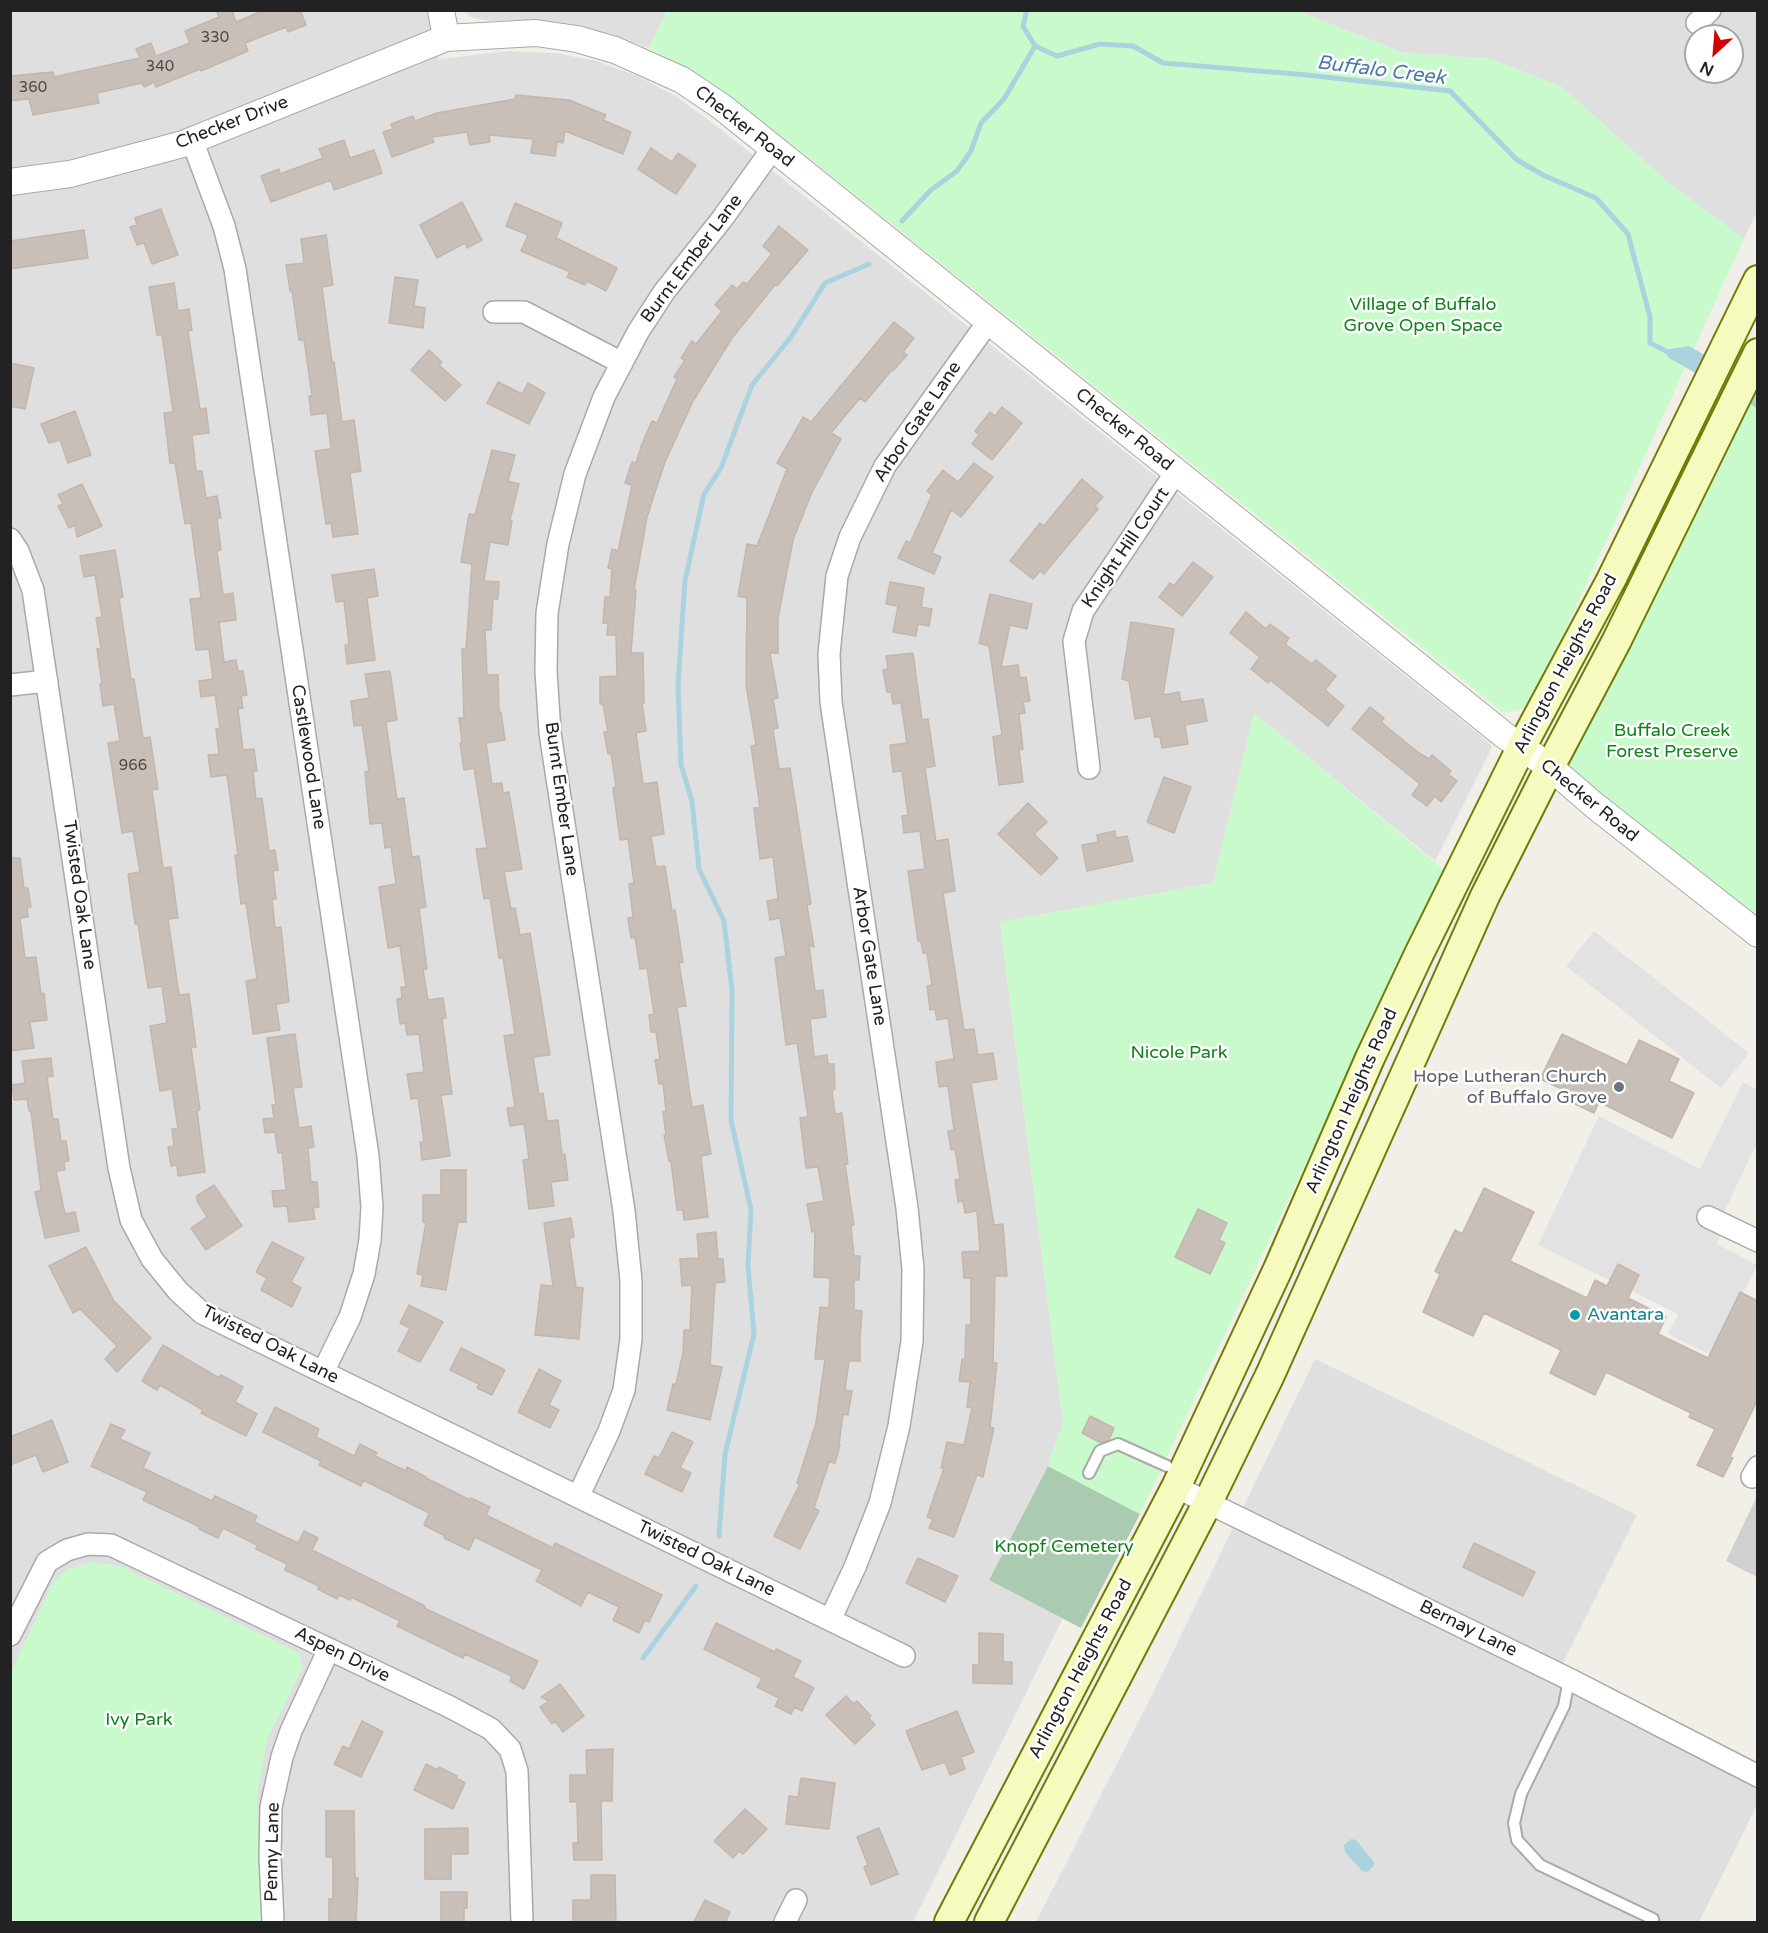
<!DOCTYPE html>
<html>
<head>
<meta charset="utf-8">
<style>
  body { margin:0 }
  #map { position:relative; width:1768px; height:1933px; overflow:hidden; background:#f2efe9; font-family:"Varela Round",sans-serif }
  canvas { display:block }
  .frame { position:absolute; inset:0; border:12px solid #222; pointer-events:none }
  .north { position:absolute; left:1684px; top:24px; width:60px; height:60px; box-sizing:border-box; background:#fff; border:2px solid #a7a7a7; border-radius:50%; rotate:206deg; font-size:16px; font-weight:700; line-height:24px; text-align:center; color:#222 }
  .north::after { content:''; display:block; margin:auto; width:21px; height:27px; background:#d40000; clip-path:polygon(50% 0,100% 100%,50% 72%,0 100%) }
</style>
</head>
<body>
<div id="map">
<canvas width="1768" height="1933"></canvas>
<div class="frame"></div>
<div class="north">N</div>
</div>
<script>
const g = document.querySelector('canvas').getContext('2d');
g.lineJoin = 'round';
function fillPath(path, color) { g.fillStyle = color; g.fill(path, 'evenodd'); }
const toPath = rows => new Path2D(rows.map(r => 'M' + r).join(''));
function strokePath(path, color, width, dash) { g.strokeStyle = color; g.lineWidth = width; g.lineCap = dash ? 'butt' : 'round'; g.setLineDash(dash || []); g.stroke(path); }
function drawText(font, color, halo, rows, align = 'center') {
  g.font = font + ' "Varela Round",sans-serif'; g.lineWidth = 5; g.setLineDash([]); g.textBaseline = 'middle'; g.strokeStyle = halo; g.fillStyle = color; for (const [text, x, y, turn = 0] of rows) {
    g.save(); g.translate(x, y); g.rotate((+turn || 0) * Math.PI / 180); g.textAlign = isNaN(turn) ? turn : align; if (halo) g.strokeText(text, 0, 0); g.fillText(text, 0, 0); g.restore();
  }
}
const residential = toPath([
  [11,11,429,11,439,59,510,51,556,53,596,61,638,76,677,97,719,128,1486,740,1492,747,1435,861,1254,713,1213,883,1000,922,1063,1423,1048,1466,989,1580,1063,1618,913,1922,11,1922],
  [463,11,667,11,649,48,608,33,518,20,489,21,471,17],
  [1298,11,1757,11,1757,212,1744,239,1670,184,1562,87,1491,59,1404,53],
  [1696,36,1732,36,1732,72,1696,72],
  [1315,1359,1637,1515,1553,1683,1757,1787,1757,1805,1699,1922,1036,1922,1150,1699]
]);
const religious = toPath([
  [1757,1496,1757,1577,1726,1561]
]);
const cemetery = toPath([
  [1048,1466,1140,1514,1081,1628,989,1580]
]);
const park = toPath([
  [667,11,1298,11,1404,53,1491,59,1562,87,1670,184,1744,239,1530,707,1504,713,814,162,706,79,649,48],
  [1757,383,1757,925,1638,831,1568,764,1586,724,1687,529],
  [1254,713,1444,870,1140,1514,1048,1466,1063,1423,1000,922,1213,883],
  [94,1562,120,1566,299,1653,303,1667,267,1740,257,1794,261,1922,11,1922,11,1672,52,1584,67,1569]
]);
const parking = toPath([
  [1594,931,1749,1053,1721,1088,1566,966],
  [1743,1082,1757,1090,1757,1143,1724,1212,1757,1229,1757,1249,1722,1232,1717,1244,1757,1265,1713,1356,1668,1334,1678,1314,1538,1245,1599,1116,1700,1169]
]);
const water = toPath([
  [1689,346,1757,385,1757,410,1755,407,1669,358,1664,350],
  [1351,1839,1356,1840,1374,1862,1373,1867,1367,1872,1362,1871,1345,1852,1344,1845]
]);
const stream = toPath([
  [1027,10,1023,26,1035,46,1057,56,1100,44,1133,46,1163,63,1307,75,1450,91,1517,160,1543,175,1596,198,1628,234,1650,317,1650,343,1670,353],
  [902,221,931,190,957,171,971,151,981,123,1004,99,1035,46],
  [719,1536,725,1454,754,1334,748,1266,751,1210,731,1120,732,990,724,921,699,869,692,801,681,765,678,684,685,581,704,494,721,468,752,385,791,337,825,283,869,264],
  [643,1658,696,1586]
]);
const building = toPath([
  [216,10,232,10,236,22,265,10,300,10,306,25,288,32,286,27,245,43,248,51,201,71,200,69,156,87,154,82,144,87,142,83,97,93,99,103,33,115,29,99,10,101,10,76,53,72,54,77,140,58,136,49,151,43,156,56,190,43,185,31,219,17,216,10],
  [516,95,569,100,606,115,603,120,631,132,623,154,565,131,563,143,557,142,555,156,531,153,533,139,489,135,490,142,470,145,467,132,432,137,434,142,392,157,383,132,393,129,391,124,413,116,415,121,437,113,515,99,516,95],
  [344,140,350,158,374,150,382,173,334,190,331,180,271,202,261,176,279,169,280,174,323,158,319,149,344,140],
  [651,148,672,162,678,153,696,165,676,194,638,169,651,148],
  [462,202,482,240,467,248,465,243,437,258,420,225,462,202],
  [515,203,562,223,556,238,617,268,606,291,587,281,585,285,567,277,570,272,521,251,528,235,506,226,515,203],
  [161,209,178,255,152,264,144,243,137,245,130,227,137,225,135,218,161,209],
  [779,226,808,250,777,286,775,285,732,338,693,401,665,462,647,517,634,590,636,590,631,653,643,653,644,703,642,703,646,731,636,733,643,784,657,782,664,834,651,836,656,867,665,866,672,911,675,910,683,962,679,963,686,1006,677,1007,692,1107,703,1105,711,1154,701,1156,708,1217,684,1220,683,1210,677,1210,671,1161,669,1161,664,1135,666,1135,663,1112,666,1111,663,1083,659,1084,655,1060,660,1059,656,1032,651,1032,649,1015,654,1014,647,968,640,969,635,937,631,938,628,918,633,917,629,884,634,883,628,839,620,840,613,788,616,787,611,753,608,754,604,732,608,732,603,704,600,704,600,677,617,676,616,635,607,635,608,623,603,623,605,597,610,597,612,569,608,568,612,549,618,551,632,485,625,483,632,462,636,463,642,444,652,421,657,423,677,379,674,377,685,360,681,358,692,341,696,344,722,311,715,305,732,285,737,289,743,282,747,284,772,254,763,246,779,226],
  [84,230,88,258,10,269,10,241,84,230],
  [326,235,333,285,322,287,332,362,334,362,342,422,354,420,361,471,350,473,358,534,333,537,331,523,326,524,315,451,331,449,327,413,311,415,309,396,312,396,304,340,299,340,292,291,290,291,286,265,304,263,301,239,326,235],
  [395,277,418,280,414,306,425,308,423,328,389,323,395,277],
  [174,283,178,311,189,309,192,330,188,331,200,409,206,408,209,433,192,435,196,471,202,471,206,498,217,496,221,518,217,518,221,550,217,551,223,595,233,593,236,620,219,622,224,662,236,660,238,671,243,671,247,695,241,696,243,708,238,709,243,750,254,749,257,771,253,771,256,799,262,798,269,851,275,850,278,870,273,871,276,899,272,899,275,928,281,927,289,1002,276,1004,280,1030,253,1034,246,981,257,979,246,903,241,904,235,855,238,855,227,775,211,777,208,755,219,754,216,729,220,728,215,695,201,697,199,681,213,679,209,649,196,650,190,599,201,598,191,523,185,524,175,463,170,463,164,413,173,412,162,335,157,335,149,287,174,283],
  [894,322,914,338,903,352,907,355,893,371,892,370,865,402,860,398,831,433,841,439,812,492,793,540,778,618,778,653,770,653,778,698,773,699,778,728,773,729,779,769,790,768,811,904,807,905,814,947,809,945,815,991,823,990,826,1017,810,1019,814,1057,827,1055,828,1064,834,1064,835,1089,832,1091,835,1114,842,1113,848,1164,845,1164,854,1225,851,1226,854,1256,860,1256,859,1280,854,1280,854,1310,862,1311,860,1338,860,1361,849,1361,845,1390,852,1391,848,1415,843,1414,839,1444,840,1445,835,1463,829,1462,814,1508,819,1511,800,1549,774,1536,800,1484,797,1483,816,1423,825,1359,815,1359,820,1307,829,1308,830,1278,814,1277,815,1231,812,1232,807,1204,824,1201,818,1167,806,1168,800,1118,808,1117,797,1043,786,1045,775,958,786,956,780,918,770,920,767,901,778,899,773,857,760,859,754,808,760,808,751,746,756,745,746,685,747,598,738,596,747,544,757,546,787,469,777,463,803,417,811,422,894,322],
  [429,350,442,362,439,365,461,385,445,401,411,370,429,350],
  [10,363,34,368,25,409,10,406,10,363],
  [498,382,522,394,528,383,545,393,529,424,487,403,498,382],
  [1002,407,1022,423,992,460,972,444,979,435,975,431,990,412,995,416,1002,407],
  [75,411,91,455,68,463,60,440,49,443,41,424,75,411],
  [492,450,515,455,508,481,519,484,510,520,512,521,508,545,490,542,484,581,499,582,498,599,493,599,491,630,485,630,487,675,498,675,499,713,501,712,505,740,486,743,492,784,502,783,503,793,509,792,522,869,504,872,511,909,515,908,520,935,530,933,550,1055,533,1057,539,1094,543,1093,547,1121,558,1120,562,1155,565,1154,568,1180,551,1182,554,1206,529,1209,523,1160,529,1159,524,1124,510,1126,507,1108,515,1107,504,1036,515,1034,503,958,499,958,490,898,484,899,476,849,487,848,474,768,464,770,460,743,462,743,459,718,464,718,462,649,466,649,472,564,461,562,469,514,475,515,492,450],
  [974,463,993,477,961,517,951,510,932,553,941,557,934,574,898,558,906,541,910,543,932,495,927,491,943,470,958,482,974,463],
  [1082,479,1103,497,1095,506,1098,509,1044,574,1040,571,1033,579,1010,561,1040,523,1044,526,1082,479],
  [82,484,102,526,77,537,75,525,69,528,58,506,63,504,58,495,82,484],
  [115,550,123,597,119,598,131,679,134,679,143,738,150,737,158,789,152,790,163,868,171,867,178,918,168,919,179,995,189,994,196,1047,191,1047,200,1110,197,1111,205,1172,178,1176,177,1165,171,1166,168,1147,174,1146,172,1129,178,1129,172,1089,160,1091,150,1026,167,1023,162,986,148,988,138,924,135,924,128,874,140,872,133,831,122,833,108,743,120,741,114,704,103,706,100,684,102,684,97,649,101,648,96,618,102,617,95,575,84,577,80,556,115,550],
  [1193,562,1213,577,1182,616,1159,597,1170,583,1174,586,1193,562],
  [374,569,378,596,367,598,375,660,347,664,345,645,349,644,344,601,336,602,332,575,374,569],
  [890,582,924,588,921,607,932,609,929,626,918,624,916,636,893,632,898,606,886,604,890,582],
  [990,594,1032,604,1027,629,1010,625,1001,667,1018,665,1020,678,1026,677,1030,701,1023,702,1025,713,1019,714,1023,749,1019,750,1023,782,999,785,993,737,1002,735,989,646,979,643,990,594],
  [1246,612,1266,629,1270,624,1289,638,1285,644,1312,664,1316,660,1336,676,1325,690,1344,706,1328,726,1270,680,1268,683,1251,669,1260,657,1230,633,1246,612],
  [1131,622,1174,629,1163,695,1179,692,1181,702,1203,699,1207,721,1185,725,1188,744,1162,748,1160,737,1155,737,1151,716,1135,719,1129,681,1122,679,1131,622],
  [913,653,922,720,928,719,935,766,925,768,936,841,948,839,955,891,943,893,964,1030,974,1029,978,1055,993,1053,997,1079,971,1083,994,1225,1003,1224,1007,1276,995,1276,993,1363,997,1363,990,1427,994,1428,983,1477,977,1475,954,1537,929,1528,933,1519,927,1517,944,1468,941,1468,947,1442,964,1445,972,1408,967,1407,970,1382,959,1381,962,1359,965,1360,966,1325,971,1325,971,1278,964,1278,962,1252,980,1251,977,1211,965,1213,963,1201,958,1202,955,1180,960,1179,955,1149,951,1150,948,1131,954,1130,948,1086,939,1087,936,1062,954,1059,948,1018,937,1020,935,1009,930,1010,927,986,932,985,927,953,923,953,921,941,918,941,908,871,925,869,920,831,904,833,902,816,908,815,902,771,893,772,890,745,907,743,901,703,893,704,891,692,887,692,883,670,888,669,886,656,913,653],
  [390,671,397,720,386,722,397,799,404,798,412,857,419,856,426,907,419,908,427,969,423,969,428,1000,443,998,446,1018,442,1018,452,1094,441,1095,450,1156,422,1160,420,1142,424,1142,418,1098,411,1099,407,1074,424,1072,419,1034,407,1035,405,1023,400,1024,397,999,402,998,401,987,406,987,400,946,388,948,379,887,396,884,391,847,385,848,382,823,370,824,365,772,369,771,362,725,354,726,351,701,369,698,365,674,390,671],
  [1370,707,1384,718,1381,722,1419,753,1429,759,1432,755,1451,771,1448,774,1457,781,1441,802,1435,796,1427,806,1412,795,1420,784,1352,729,1370,707],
  [1164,777,1191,787,1174,833,1147,822,1164,777],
  [1028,803,1047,822,1034,834,1058,858,1041,875,998,834,1028,803],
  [1115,831,1116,838,1127,836,1133,861,1087,871,1082,845,1098,842,1097,835,1115,831],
  [10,858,20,858,24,888,28,888,31,907,27,908,28,917,20,918,25,958,36,957,41,994,44,993,47,1020,30,1022,34,1048,10,1051,10,858],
  [295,1034,302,1087,293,1088,299,1128,311,1126,314,1147,308,1148,311,1182,317,1182,319,1207,313,1208,315,1219,289,1222,287,1206,274,1207,272,1191,286,1190,282,1152,278,1153,275,1132,265,1133,263,1119,274,1118,272,1105,276,1105,267,1038,295,1034],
  [1562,1034,1627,1065,1639,1040,1679,1059,1669,1081,1694,1093,1672,1138,1599,1102,1594,1113,1573,1103,1577,1096,1540,1079,1562,1034],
  [51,1058,53,1076,47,1077,53,1119,58,1119,61,1141,66,1141,69,1161,64,1162,65,1170,56,1171,65,1214,75,1212,79,1231,45,1238,35,1192,41,1190,31,1111,29,1111,27,1099,14,1100,12,1085,25,1083,22,1061,51,1058],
  [441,1170,466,1170,466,1222,458,1222,446,1290,421,1286,423,1275,417,1274,426,1222,423,1222,423,1195,441,1195,441,1170],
  [214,1185,242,1226,206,1250,191,1228,207,1217,197,1201,197,1196,214,1185],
  [1484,1188,1534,1212,1510,1261,1587,1298,1595,1280,1607,1286,1618,1264,1639,1275,1628,1298,1666,1317,1658,1334,1708,1358,1740,1292,1758,1301,1758,1399,1730,1457,1733,1458,1723,1477,1697,1465,1715,1429,1689,1417,1691,1413,1606,1372,1595,1395,1550,1373,1561,1350,1484,1313,1473,1336,1423,1312,1440,1274,1435,1271,1455,1230,1462,1234,1484,1188],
  [1198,1209,1227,1223,1219,1240,1225,1243,1210,1274,1175,1257,1198,1209],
  [571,1218,574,1237,569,1238,576,1287,583,1288,579,1339,535,1335,541,1285,553,1286,544,1223,571,1218],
  [716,1232,718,1259,723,1259,725,1282,715,1283,710,1365,722,1367,710,1420,667,1410,673,1384,676,1384,683,1353,684,1330,690,1330,692,1285,682,1286,680,1259,699,1258,697,1234,716,1232],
  [272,1242,304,1258,291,1282,301,1288,292,1307,261,1290,267,1278,256,1272,272,1242],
  [86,1247,114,1301,151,1338,117,1372,105,1359,117,1346,80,1309,73,1313,49,1266,86,1247],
  [409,1305,443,1322,420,1362,398,1351,410,1328,400,1323,409,1305],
  [163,1345,219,1378,221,1375,243,1387,235,1402,257,1414,246,1436,201,1413,203,1410,160,1385,157,1390,142,1381,163,1345],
  [461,1348,505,1370,492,1395,477,1388,479,1384,450,1370,461,1348],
  [539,1369,561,1381,549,1405,559,1410,550,1428,518,1412,539,1369],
  [275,1407,319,1429,316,1437,354,1456,360,1444,377,1453,375,1456,406,1471,407,1467,426,1477,426,1478,470,1500,471,1498,490,1507,486,1515,553,1548,555,1543,662,1595,649,1622,645,1620,639,1633,613,1620,619,1607,588,1592,581,1606,536,1581,542,1570,475,1537,469,1550,444,1538,445,1536,424,1525,429,1513,363,1480,361,1486,319,1465,321,1461,263,1432,275,1407],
  [1090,1416,1114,1428,1109,1440,1101,1443,1082,1433,1090,1416],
  [52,1420,68,1462,43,1472,36,1455,10,1465,10,1437,52,1420],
  [111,1424,125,1430,120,1439,150,1453,143,1468,212,1501,215,1496,257,1516,254,1522,298,1543,304,1531,318,1538,312,1550,425,1606,424,1608,538,1661,524,1689,510,1681,512,1676,465,1654,463,1658,397,1626,400,1621,351,1597,350,1600,339,1595,337,1599,318,1589,319,1586,285,1570,287,1564,256,1549,257,1545,223,1528,218,1538,199,1529,200,1527,143,1500,147,1492,91,1466,111,1424],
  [672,1432,693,1442,680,1468,691,1473,682,1492,645,1474,654,1456,659,1458,672,1432],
  [1474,1543,1535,1572,1523,1596,1463,1567,1474,1543],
  [918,1558,958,1576,945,1602,906,1583,918,1558],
  [716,1623,775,1652,776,1649,801,1661,793,1677,814,1688,802,1711,795,1707,791,1714,775,1706,779,1698,757,1687,762,1678,704,1649,716,1623],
  [979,1633,1003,1634,1003,1662,1012,1662,1012,1684,973,1683,973,1665,979,1665,979,1633],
  [560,1684,584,1716,563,1732,555,1721,552,1724,540,1707,549,1701,541,1697,560,1684],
  [846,1696,854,1704,857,1701,871,1716,869,1718,875,1725,855,1744,826,1715,846,1696],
  [957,1711,974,1752,961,1757,965,1769,950,1775,945,1762,922,1770,906,1731,957,1711],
  [362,1721,383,1732,361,1777,334,1764,343,1746,349,1749,362,1721],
  [613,1749,612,1801,601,1801,602,1860,574,1860,573,1843,578,1843,577,1802,570,1802,570,1775,587,1775,586,1750,613,1749],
  [426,1764,438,1770,439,1767,457,1776,456,1778,465,1783,453,1809,414,1790,426,1764],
  [801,1778,835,1783,829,1829,786,1824,789,1796,798,1797,801,1778],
  [745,1809,767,1829,743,1854,739,1851,733,1858,714,1841,745,1809],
  [326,1811,354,1811,355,1878,358,1878,356,1923,329,1923,329,1899,333,1899,333,1857,326,1857,326,1811],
  [468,1828,468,1854,451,1854,451,1879,425,1879,425,1829,468,1828],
  [879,1828,898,1874,871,1885,864,1867,868,1865,857,1837,879,1828],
  [591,1875,615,1875,616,1923,573,1923,573,1900,591,1900,591,1875],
  [441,1892,467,1892,467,1908,464,1908,464,1923,441,1923,441,1892],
  [705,1900,730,1912,725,1923,693,1923,705,1900]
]);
const service = toPath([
  [1089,1473,1100,1451,1118,1444,1167,1466],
  [1569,1679,1564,1706,1521,1794,1514,1823,1517,1840,1540,1865,1653,1919,1653,1922]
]);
const minor = toPath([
  [1697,23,1710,10],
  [192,140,224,226,235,269,368,1156,372,1207,370,1240,364,1274,350,1317,323,1372],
  [494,312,524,312,622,363],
  [10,539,18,551,33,590,119,1168,131,1220,152,1259,178,1291,202,1313,904,1656],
  [10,685,47,681],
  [1089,768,1074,641,1083,611,1176,472],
  [1708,1217,1758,1241],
  [1752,1477,1758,1467],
  [1176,1487,1569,1679,1758,1776],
  [578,1497,609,1431,624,1390,631,1339,631,1281,624,1211,550,733,546,671,547,613,558,544,575,474,604,397,638,332,664,292,722,219,773,148],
  [830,1620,855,1567,880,1503,899,1426,912,1341,913,1269,907,1208,831,702,829,654,837,576,850,537,885,466,988,322],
  [10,1635,47,1562,67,1550,88,1544,111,1545,450,1707,491,1729,510,1749,517,1771,522,1922],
  [273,1922,270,1857,271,1807,282,1757,291,1731,329,1649],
  [785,1922,796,1900]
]);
const tertiary = toPath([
  [441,10,446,38],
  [10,182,70,174,183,144,446,38,536,33,577,39,615,50,682,80,722,107,1504,735,1550,767,1594,805,1758,934]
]);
const secondary = toPath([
  [949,1922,1176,1487,1278,1269,1370,1058,1419,954,1521,748,1611,580,1758,280],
  [989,1922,1208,1502,1270,1375,1485,896,1550,767,1616,642,1758,353]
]);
const markers = [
  [1619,1087,6,"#6b7280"],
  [1575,1315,6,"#0f9aa8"]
];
const numberNames = [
  ["330",215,38],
  ["340",160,67],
  ["360",33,88],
  ["966",133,766]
];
const streetNames = [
  ["Checker Drive",232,123,-21],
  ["Checker Road",744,127,38],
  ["Burnt Ember Lane",692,259,-53],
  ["Arbor Gate Lane",918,422,-56],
  ["Checker Road",1124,430,39],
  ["Knight Hill Court",1126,548,-56],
  ["Arlington Heights Road",1566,664,-62],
  ["Castlewood Lane",308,757,81],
  ["Burnt Ember Lane",561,799,82],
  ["Checker Road",1589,801,39],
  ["Twisted Oak Lane",79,895,82],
  ["Arbor Gate Lane",869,956,81],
  ["Arlington Heights Road",1352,1101,-66],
  ["Twisted Oak Lane",270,1345,27],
  ["Twisted Oak Lane",706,1559,26],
  ["Bernay Lane",1468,1629,26],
  ["Aspen Drive",342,1655,26],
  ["Arlington Heights Road",1081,1669,-62],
  ["Penny Lane",273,1852,-89]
];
const parkNames = [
  ["Village of Buffalo",1423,305],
  ["Grove Open Space",1423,326],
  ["Buffalo Creek",1672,731],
  ["Forest Preserve",1672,752],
  ["Nicole Park",1179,1053],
  ["Knopf Cemetery",1064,1547],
  ["Ivy Park",139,1720]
];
const worshipNames = [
  ["Hope Lutheran Church",1607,1077],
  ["of Buffalo Grove",1607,1098]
];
const cultureNames = [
  ["Avantara",1587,1315]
];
const waterNames = [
  ["Buffalo Creek",1381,71,7]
];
fillPath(residential, '#e0dfdf');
fillPath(religious, '#d0d0d0');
fillPath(cemetery, '#aacbaf');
fillPath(park, '#c8facc');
fillPath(parking, '#e2e2e2');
fillPath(water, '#aad3df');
strokePath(stream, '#aad3df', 5);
fillPath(building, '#c7bfb8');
strokePath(building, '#c4b6ab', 1.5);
strokePath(service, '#a9a9a9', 14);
strokePath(minor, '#a9a9a9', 24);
strokePath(tertiary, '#a9a9a9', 28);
strokePath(secondary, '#707d05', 32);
strokePath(service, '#fff', 10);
strokePath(minor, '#fff', 21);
strokePath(tertiary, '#fff', 26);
strokePath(secondary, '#f7fabf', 28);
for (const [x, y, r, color] of markers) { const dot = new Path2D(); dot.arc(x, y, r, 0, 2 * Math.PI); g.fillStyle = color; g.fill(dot); strokePath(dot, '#fff', 2); }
drawText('15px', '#4b4948', null, numberNames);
drawText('18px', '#222', '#fff', streetNames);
drawText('18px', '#0c8416', '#fff', parkNames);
drawText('18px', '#5b616d', '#fff', worshipNames, 'right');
drawText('18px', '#0d838f', '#fff', cultureNames, 'left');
drawText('italic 20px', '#4a7aab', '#fff', waterNames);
</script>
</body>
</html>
